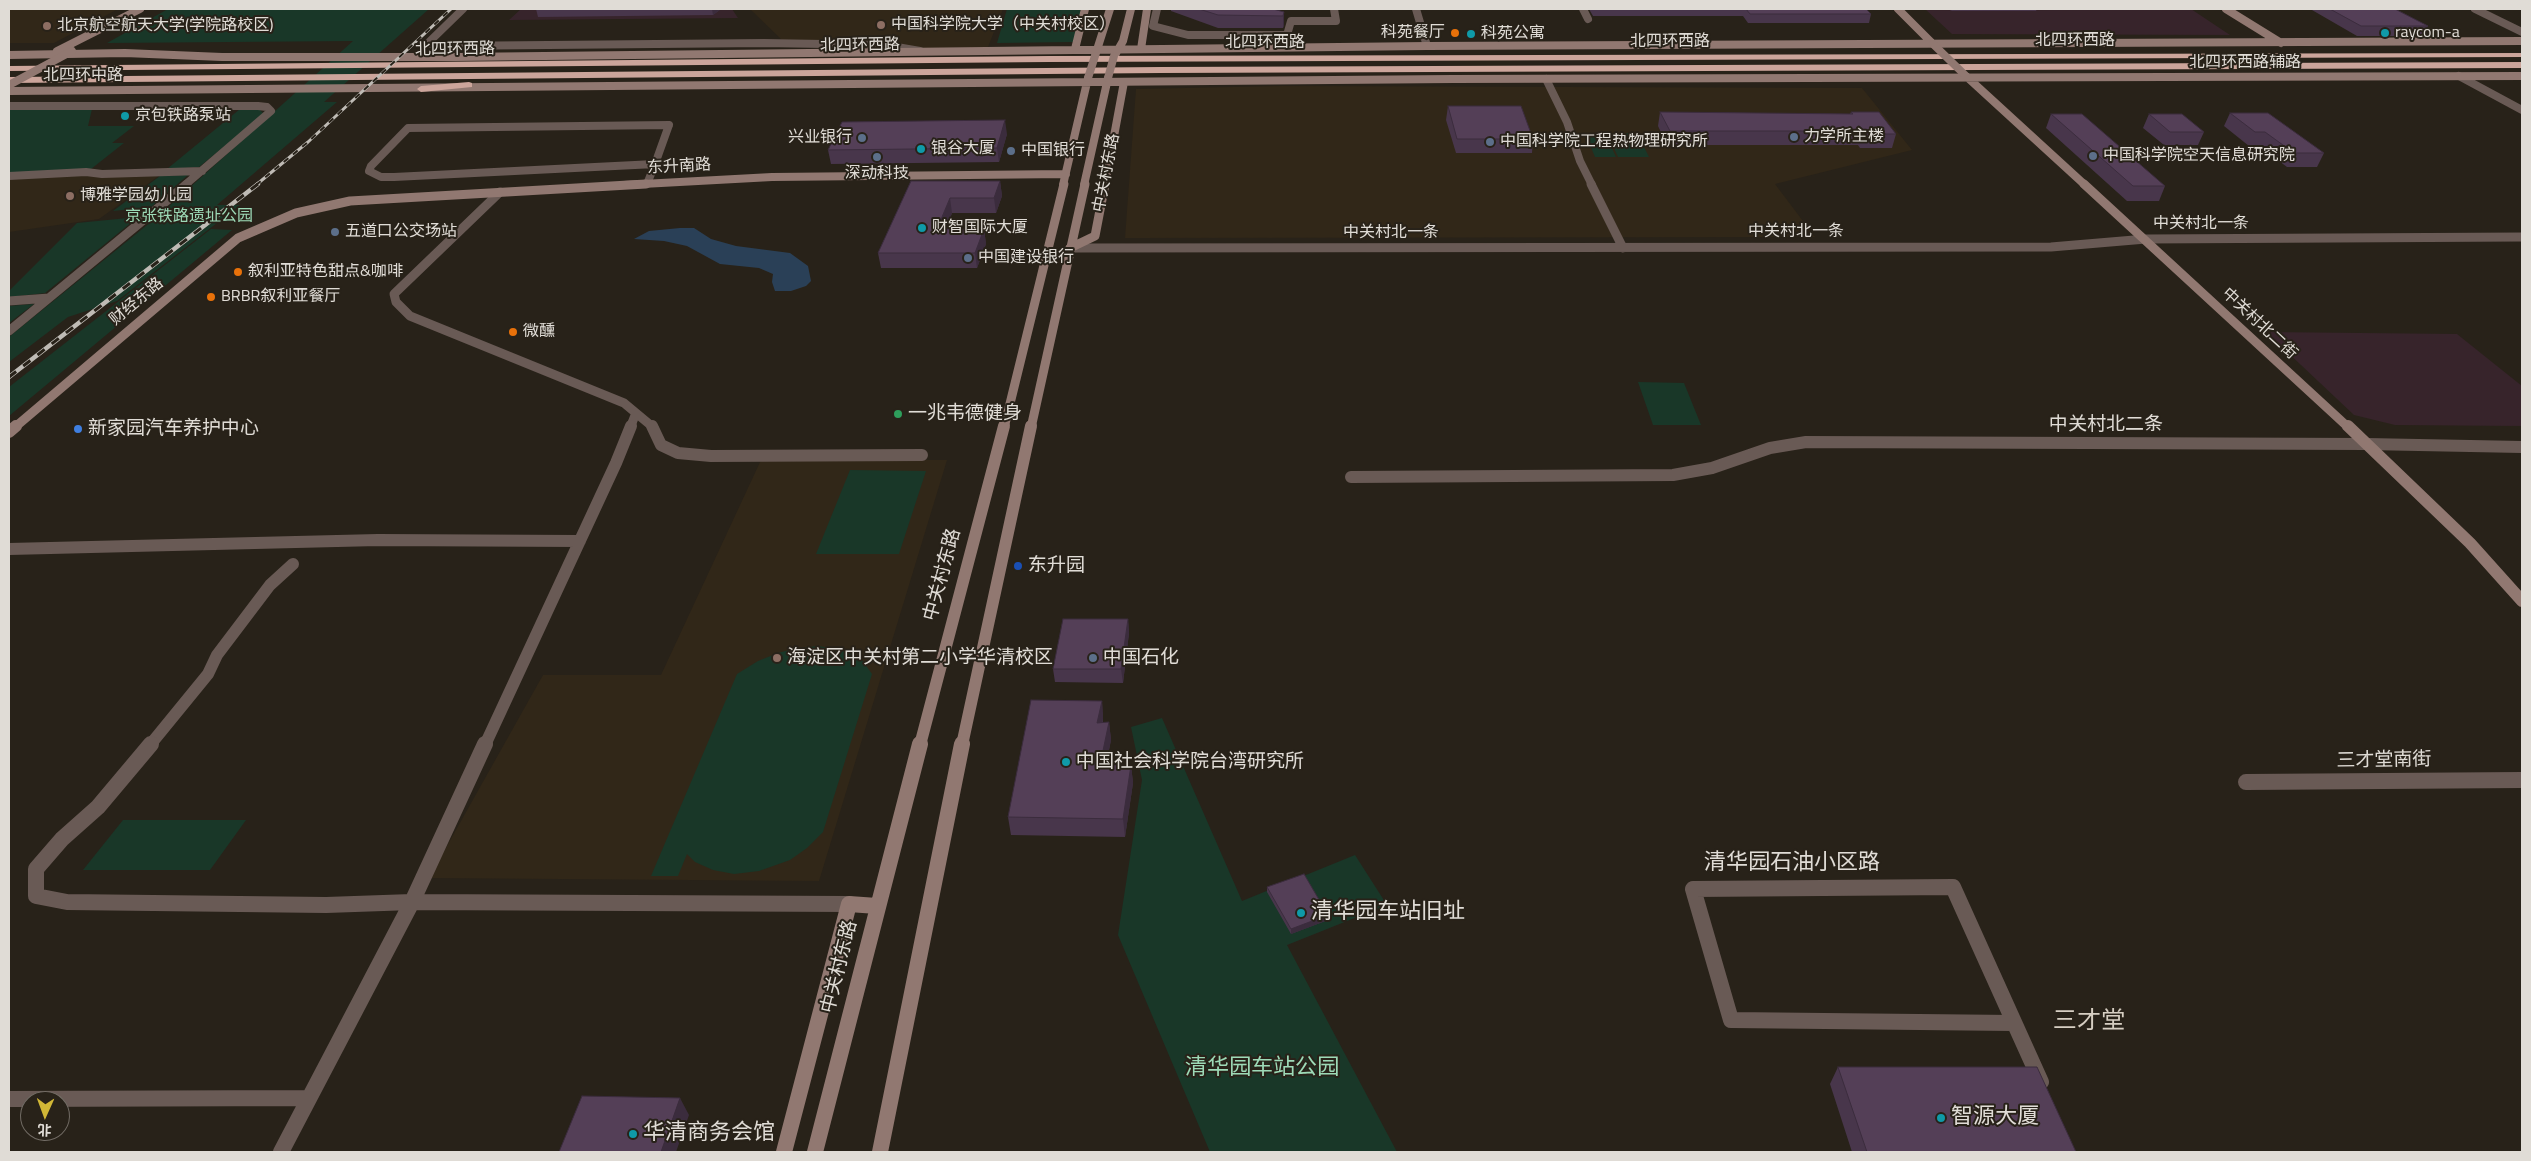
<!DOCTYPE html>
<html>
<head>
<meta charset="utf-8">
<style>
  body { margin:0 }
  #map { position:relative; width:2531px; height:1161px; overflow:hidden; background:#282219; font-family:"Titillium Web","Noto Sans SC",sans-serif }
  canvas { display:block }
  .frame { position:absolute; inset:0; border:10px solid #e0dcd6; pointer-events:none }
  .north { position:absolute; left:20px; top:1091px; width:50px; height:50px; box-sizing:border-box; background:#282219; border:1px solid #726c65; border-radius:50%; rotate:182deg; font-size:14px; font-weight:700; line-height:20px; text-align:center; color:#e0dcd6 }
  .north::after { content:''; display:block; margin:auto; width:18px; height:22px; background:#d1b736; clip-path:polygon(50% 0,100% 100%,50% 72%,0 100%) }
</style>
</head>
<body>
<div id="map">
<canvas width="2531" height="1161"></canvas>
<div class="frame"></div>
<div class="north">北</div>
</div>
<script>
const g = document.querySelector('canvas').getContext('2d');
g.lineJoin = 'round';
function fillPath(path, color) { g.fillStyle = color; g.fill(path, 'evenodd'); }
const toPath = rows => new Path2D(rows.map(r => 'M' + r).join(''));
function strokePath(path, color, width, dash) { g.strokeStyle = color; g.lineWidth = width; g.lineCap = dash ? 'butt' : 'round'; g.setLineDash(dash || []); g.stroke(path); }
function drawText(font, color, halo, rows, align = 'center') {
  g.font = font + ' "Titillium Web","Noto Sans SC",sans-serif'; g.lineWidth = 4; g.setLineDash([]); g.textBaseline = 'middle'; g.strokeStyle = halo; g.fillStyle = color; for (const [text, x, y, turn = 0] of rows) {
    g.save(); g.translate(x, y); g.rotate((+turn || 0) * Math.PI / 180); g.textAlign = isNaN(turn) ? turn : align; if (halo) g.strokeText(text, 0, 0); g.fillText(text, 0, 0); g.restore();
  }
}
const commercial = toPath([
  [521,9,732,9,738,18,509,20],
  [1925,9,2191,9,2230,35,1952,34],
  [2266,332,2457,334,2522,386,2522,426,2395,425,2354,415]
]);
const built = toPath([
  [9,9,118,9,54,43,9,43],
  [750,9,1003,9,988,47,925,48,885,44,783,41],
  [1282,86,1862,88,1912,150,1775,184,1815,237,1125,238,1136,89],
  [82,174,160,175,99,219,9,232,9,178],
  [761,460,947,460,819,881,429,878,543,675,661,675]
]);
const green = toPath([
  [168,9,429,9,324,102,337,102,217,205,240,205,117,301,68,317,9,362,9,337,157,217,353,41,107,43],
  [1007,9,1083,9,1073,42,997,43],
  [9,109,92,109,88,126,134,126,112,143,124,143,91,169,9,174],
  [240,109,259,109,264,114,199,167,167,169],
  [1585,133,1605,133,1616,157,1595,157],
  [1607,133,1637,133,1649,157,1618,157],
  [188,175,151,207,113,211,160,176],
  [138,217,45,293,9,297,9,291,77,223],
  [211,229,232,230,9,416,9,387],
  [34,304,9,323,9,306],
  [1638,382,1684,383,1701,425,1653,425],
  [850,470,926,471,899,554,816,554],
  [819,646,850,652,862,660,872,674,823,832,807,848,790,860,759,871,734,874,713,870,695,862,687,854,678,876,651,876,737,674,758,661,778,653,797,648],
  [1162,718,1242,901,1355,855,1387,905,1287,945,1397,1152,1210,1152,1118,935,1142,780,1131,727],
  [123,820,246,820,210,870,83,870]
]);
const water = toPath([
  [680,228,694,228,711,239,736,246,790,253,808,266,811,281,806,286,791,291,775,291,772,282,773,274,759,268,720,264,687,246,664,241,634,239,649,231]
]);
const streetFar3 = toPath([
  [463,9,428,43,440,46,764,43,885,45,920,51],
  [1157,9,1153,26,1188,35,1287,35,1291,21,1336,21,1334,9],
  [1416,9,1427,46],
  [1583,9,1588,19],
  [2475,9,2522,32],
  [2459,76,2522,110],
  [1546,79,1567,122,1580,161,1592,185],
  [9,106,258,106,267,107,271,111,185,185],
  [669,125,655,164,394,177,381,177,369,171,371,166,408,128,669,125],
  [9,176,86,172,102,174,202,171],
  [647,184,655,164]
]);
const streetFar2 = toPath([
  [1591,184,1623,248],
  [500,192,394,294,396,302,410,316,624,403,654,428],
  [1070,248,2051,247,2146,239,2522,237],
  [9,301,49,298],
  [9,331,187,184],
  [630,428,636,413]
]);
const streetFar1 = toPath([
  [652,426,661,445,678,453,711,456,922,455],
  [1351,477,1673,475,1712,468,1770,448,1806,442,2367,444,2522,447],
  [9,549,378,540,580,541],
  [150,745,208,674,217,655,270,585,293,564],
  [485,745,616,463,631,426]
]);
const street = toPath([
  [151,744,98,807,62,839,36,869,36,896,67,902,326,905,412,902,485,744],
  [2246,782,2522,780],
  [2013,1023,1731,1020,1693,889,1953,887,2041,1082],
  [9,1099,309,1098],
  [281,1152,412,902,849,904]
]);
const secondaryFar3 = toPath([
  [1898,9,1933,44],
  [2226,9,2281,43],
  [1075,49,1085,9],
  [1141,49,1147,9],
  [57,51,140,9],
  [9,55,125,53,222,57,456,57,1427,46,2522,41],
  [1115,55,1123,41,1131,9],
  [1095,56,1110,9],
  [1967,77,2085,185],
  [9,91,1453,79,2522,76],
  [624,185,772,177,1066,174],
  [1063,185,1088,78],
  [1084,185,1108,78],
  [1105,185,1124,82]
]);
const secondaryFar2 = toPath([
  [2084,184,2349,428],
  [1070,248,1095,236,1105,184],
  [14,428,238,238,296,213,350,201,646,184],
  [1004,428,1064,184],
  [1031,428,1085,184]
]);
const secondaryFar1 = toPath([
  [2348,426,2470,543,2522,601],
  [9,432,16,426],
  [920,745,1004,426],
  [962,745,1031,426]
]);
const secondary = toPath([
  [784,1152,849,904,877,906],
  [815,1152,920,744],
  [880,1152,962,744]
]);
const highway = toPath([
  [2522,53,2522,57,1049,62,9,71,9,66,1049,56,2522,53],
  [2522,62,2522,68,1161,73,9,83,9,77,1161,67,2522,62],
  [469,82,472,83,472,87,421,92,417,89,421,86,469,82]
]);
const railFar1 = toPath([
  [256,185,308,142,451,9]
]);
const rail = toPath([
  [9,377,258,184]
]);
const secondaryBridge = toPath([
  [1933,44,1967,77],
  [1088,78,1095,56],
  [1108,78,1114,56],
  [9,85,72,51]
]);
const wall = toPath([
  [536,9,721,9,713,15,538,17],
  [1171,9,1273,9,1284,12,1284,25,1283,28,1218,28,1171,11],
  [1589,9,1866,9,1871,14,1869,23,1748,23,1743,16,1593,16],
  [1947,9,2037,9,2036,11,1952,11],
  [2312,9,2395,9,2428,26,2423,36,2357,36,2312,10],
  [1448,106,1533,139,1532,153,1456,153,1446,120],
  [1660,112,1850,114,1851,112,1896,134,1892,148,1860,148,1858,145,1667,145,1658,126],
  [2230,113,2324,153,2317,167,2287,167,2259,146,2249,146,2224,126],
  [2051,114,2165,186,2159,201,2127,201,2046,128],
  [2149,114,2204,132,2198,145,2164,145,2143,128],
  [1007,134,999,162,831,164,828,150],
  [911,181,1000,181,1002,196,996,213,952,213,946,229,984,229,986,244,977,268,881,268,878,253],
  [1128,619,1129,633,1123,683,1055,682,1053,669],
  [1102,701,1103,719,1103,723,1109,722,1111,740,1106,765,1131,765,1133,783,1125,837,1011,835,1008,817],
  [1267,887,1328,920,1291,934,1267,892],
  [1838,1067,2076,1152,1852,1152,1830,1084]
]);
const shadedWall = toPath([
  [712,9,721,9,713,15],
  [1284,12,1284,25,1283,28,1283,16],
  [1005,120,1007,134,999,162,997,148],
  [1000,181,1002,196,996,213,994,198],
  [950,198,952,213,940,244,937,229],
  [984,229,986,244,977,268,975,253],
  [1128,619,1129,633,1123,683,1121,669],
  [1102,701,1103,719,1099,741,1097,723],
  [1109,722,1111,740,1102,783,1100,765],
  [1131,765,1133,783,1125,837,1123,819],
  [1328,915,1328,920,1291,934,1291,929],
  [680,1098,689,1115,676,1152,661,1152]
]);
const building = toPath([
  [1199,9,1273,9,1284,12,1283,16,1218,15,1199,9],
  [1746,9,1866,9,1871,14,1750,14,1746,9],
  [2330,9,2395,9,2428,26,2361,26,2330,9],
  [1448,106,1521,106,1533,139,1457,139,1448,106],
  [1660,112,1853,114,1851,112,1879,112,1896,134,1864,134,1862,131,1670,131,1660,112],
  [2230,113,2268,113,2324,153,2294,153,2265,132,2255,132,2230,113],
  [2051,114,2082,114,2165,186,2133,186,2051,114],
  [2149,114,2182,114,2204,132,2170,132,2149,114],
  [1005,120,997,148,828,150,842,122,1005,120],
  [911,181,1000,181,994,198,950,198,937,229,984,229,975,253,878,253,911,181],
  [1063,619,1128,619,1121,669,1053,669,1063,619],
  [1031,700,1102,701,1097,723,1109,722,1100,765,1131,765,1123,819,1008,817,1031,700],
  [1304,874,1328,915,1291,929,1267,887,1304,874],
  [1838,1067,2037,1067,2076,1152,1867,1152,1838,1067],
  [582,1096,680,1098,661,1152,559,1152,582,1096]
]);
const markers = [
  [881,25,5,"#8d6e63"],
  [47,26,5,"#8d6e63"],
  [1455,33,5,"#e8710a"],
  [2385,33,5,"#0f9aa8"],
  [1471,34,5,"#0f9aa8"],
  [125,116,5,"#0f9aa8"],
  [1794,137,5,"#5c6f8a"],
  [862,138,5,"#5c6f8a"],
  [1490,142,5,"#5c6f8a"],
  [921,149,5,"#0f9aa8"],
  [1011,151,5,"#5c6f8a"],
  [2093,156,5,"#5c6f8a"],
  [877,157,5,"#5c6f8a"],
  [70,196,5,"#8d6e63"],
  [922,228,5,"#0f9aa8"],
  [335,232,5,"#5c6f8a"],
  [968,258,5,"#5c6f8a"],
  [238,272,5,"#e8710a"],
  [211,297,5,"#e8710a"],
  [513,332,5,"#e8710a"],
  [898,414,5,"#2e9e5b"],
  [78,429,5,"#3f7fe0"],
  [1018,566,5,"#1a4fb4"],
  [777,658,5,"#8d6e63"],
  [1093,658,5,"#5c6f8a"],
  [1066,762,5,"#0f9aa8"],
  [1301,913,5,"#0f9aa8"],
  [1941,1118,5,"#0f9aa8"],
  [633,1134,5,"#0f9aa8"]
];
const farPoinames = [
  ["中国科学院大学（中关村校区）",891,25],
  ["北京航空航天大学(学院路校区)",57,26],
  ["科苑餐厅",1445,33,"right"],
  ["raycom-a",2395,33],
  ["科苑公寓",1481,34],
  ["京包铁路泵站",135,116],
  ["力学所主楼",1804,137],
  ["兴业银行",852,138,"right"],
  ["中国科学院工程热物理研究所",1500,142],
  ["银谷大厦",931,149],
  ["中国银行",1021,151],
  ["中国科学院空天信息研究院",2103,156],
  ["深动科技",877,174,"center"],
  ["博雅学园幼儿园",80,196],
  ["财智国际大厦",932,228],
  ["五道口公交场站",345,232],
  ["中国建设银行",978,258],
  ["叙利亚特色甜点&咖啡",248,272],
  ["BRBR叙利亚餐厅",221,297],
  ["微醺",523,332]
];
const farStreetnames = [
  ["北四环西路",2075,41],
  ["北四环西路",1670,42],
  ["北四环西路",1265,43],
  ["北四环西路",860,46,-1],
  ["北四环西路",455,50,-1],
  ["北四环西路辅路",2245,63],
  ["北四环中路",83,76],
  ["东升南路",679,167,-3],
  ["中关村东路",1107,173,-79],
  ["中关村北一条",2201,224],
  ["中关村北一条",1796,232],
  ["中关村北一条",1391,233],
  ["财经东路",137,302,-40],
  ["中关村北二街",2259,324,43]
];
const farParknames = [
  ["京张铁路遗址公园",189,217]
];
const poiNames = [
  ["一兆韦德健身",908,414],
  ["新家园汽车养护中心",88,429],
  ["东升园",1028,566],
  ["海淀区中关村第二小学华清校区",787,658],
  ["中国石化",1103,658],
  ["中国社会科学院台湾研究所",1076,762]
];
const streetNames = [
  ["中关村北二条",2106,425],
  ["中关村东路",943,575,-75],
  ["三才堂南街",2384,761,-1],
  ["中关村东路",840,967,-76]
];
const nearStreetnames = [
  ["清华园石油小区路",1792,864]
];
const nearPoinames = [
  ["清华园车站旧址",1311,913],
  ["智源大厦",1951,1118],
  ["华清商务会馆",643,1134]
];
const nearParknames = [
  ["清华园车站公园",1262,1069]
];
const nearNeighbourhoodnames = [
  ["三才堂",2089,1022]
];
fillPath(commercial, '#37242b');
fillPath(built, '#312718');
fillPath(green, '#193728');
fillPath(water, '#2a4057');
strokePath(streetFar3, '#695a55', 8);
strokePath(streetFar2, '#695a55', 9);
strokePath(streetFar1, '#695a55', 12);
strokePath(street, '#695a55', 16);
strokePath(secondaryFar3, '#917871', 8);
strokePath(secondaryFar2, '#917871', 9);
strokePath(secondaryFar1, '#917871', 12);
strokePath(secondary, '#917871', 16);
fillPath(highway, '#cca59b');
strokePath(railFar1, '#bfbbb5', 3);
strokePath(rail, '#bfbbb5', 4.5);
strokePath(railFar1, '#282219', 2, [6]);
strokePath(rail, '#282219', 3, [9]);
strokePath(secondaryBridge, '#917871', 8);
fillPath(wall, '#48364b');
fillPath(shadedWall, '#3b2c3d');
fillPath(building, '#543f57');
strokePath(building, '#3b2c3d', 1);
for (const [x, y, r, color] of markers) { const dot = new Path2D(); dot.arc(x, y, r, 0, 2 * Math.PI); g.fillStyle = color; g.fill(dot); strokePath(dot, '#282219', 2); }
drawText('16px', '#e0dcd6', '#282219', farPoinames, 'left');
drawText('16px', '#e0dcd6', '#282219', farStreetnames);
drawText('16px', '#9ddab7', '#282219', farParknames);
drawText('19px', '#e0dcd6', '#282219', poiNames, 'left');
drawText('19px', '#e0dcd6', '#282219', streetNames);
drawText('22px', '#e0dcd6', '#282219', nearStreetnames);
drawText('22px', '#e0dcd6', '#282219', nearPoinames, 'left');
drawText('22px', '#9ddab7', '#282219', nearParknames);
drawText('24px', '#d6cec2', '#282219', nearNeighbourhoodnames);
</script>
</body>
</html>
